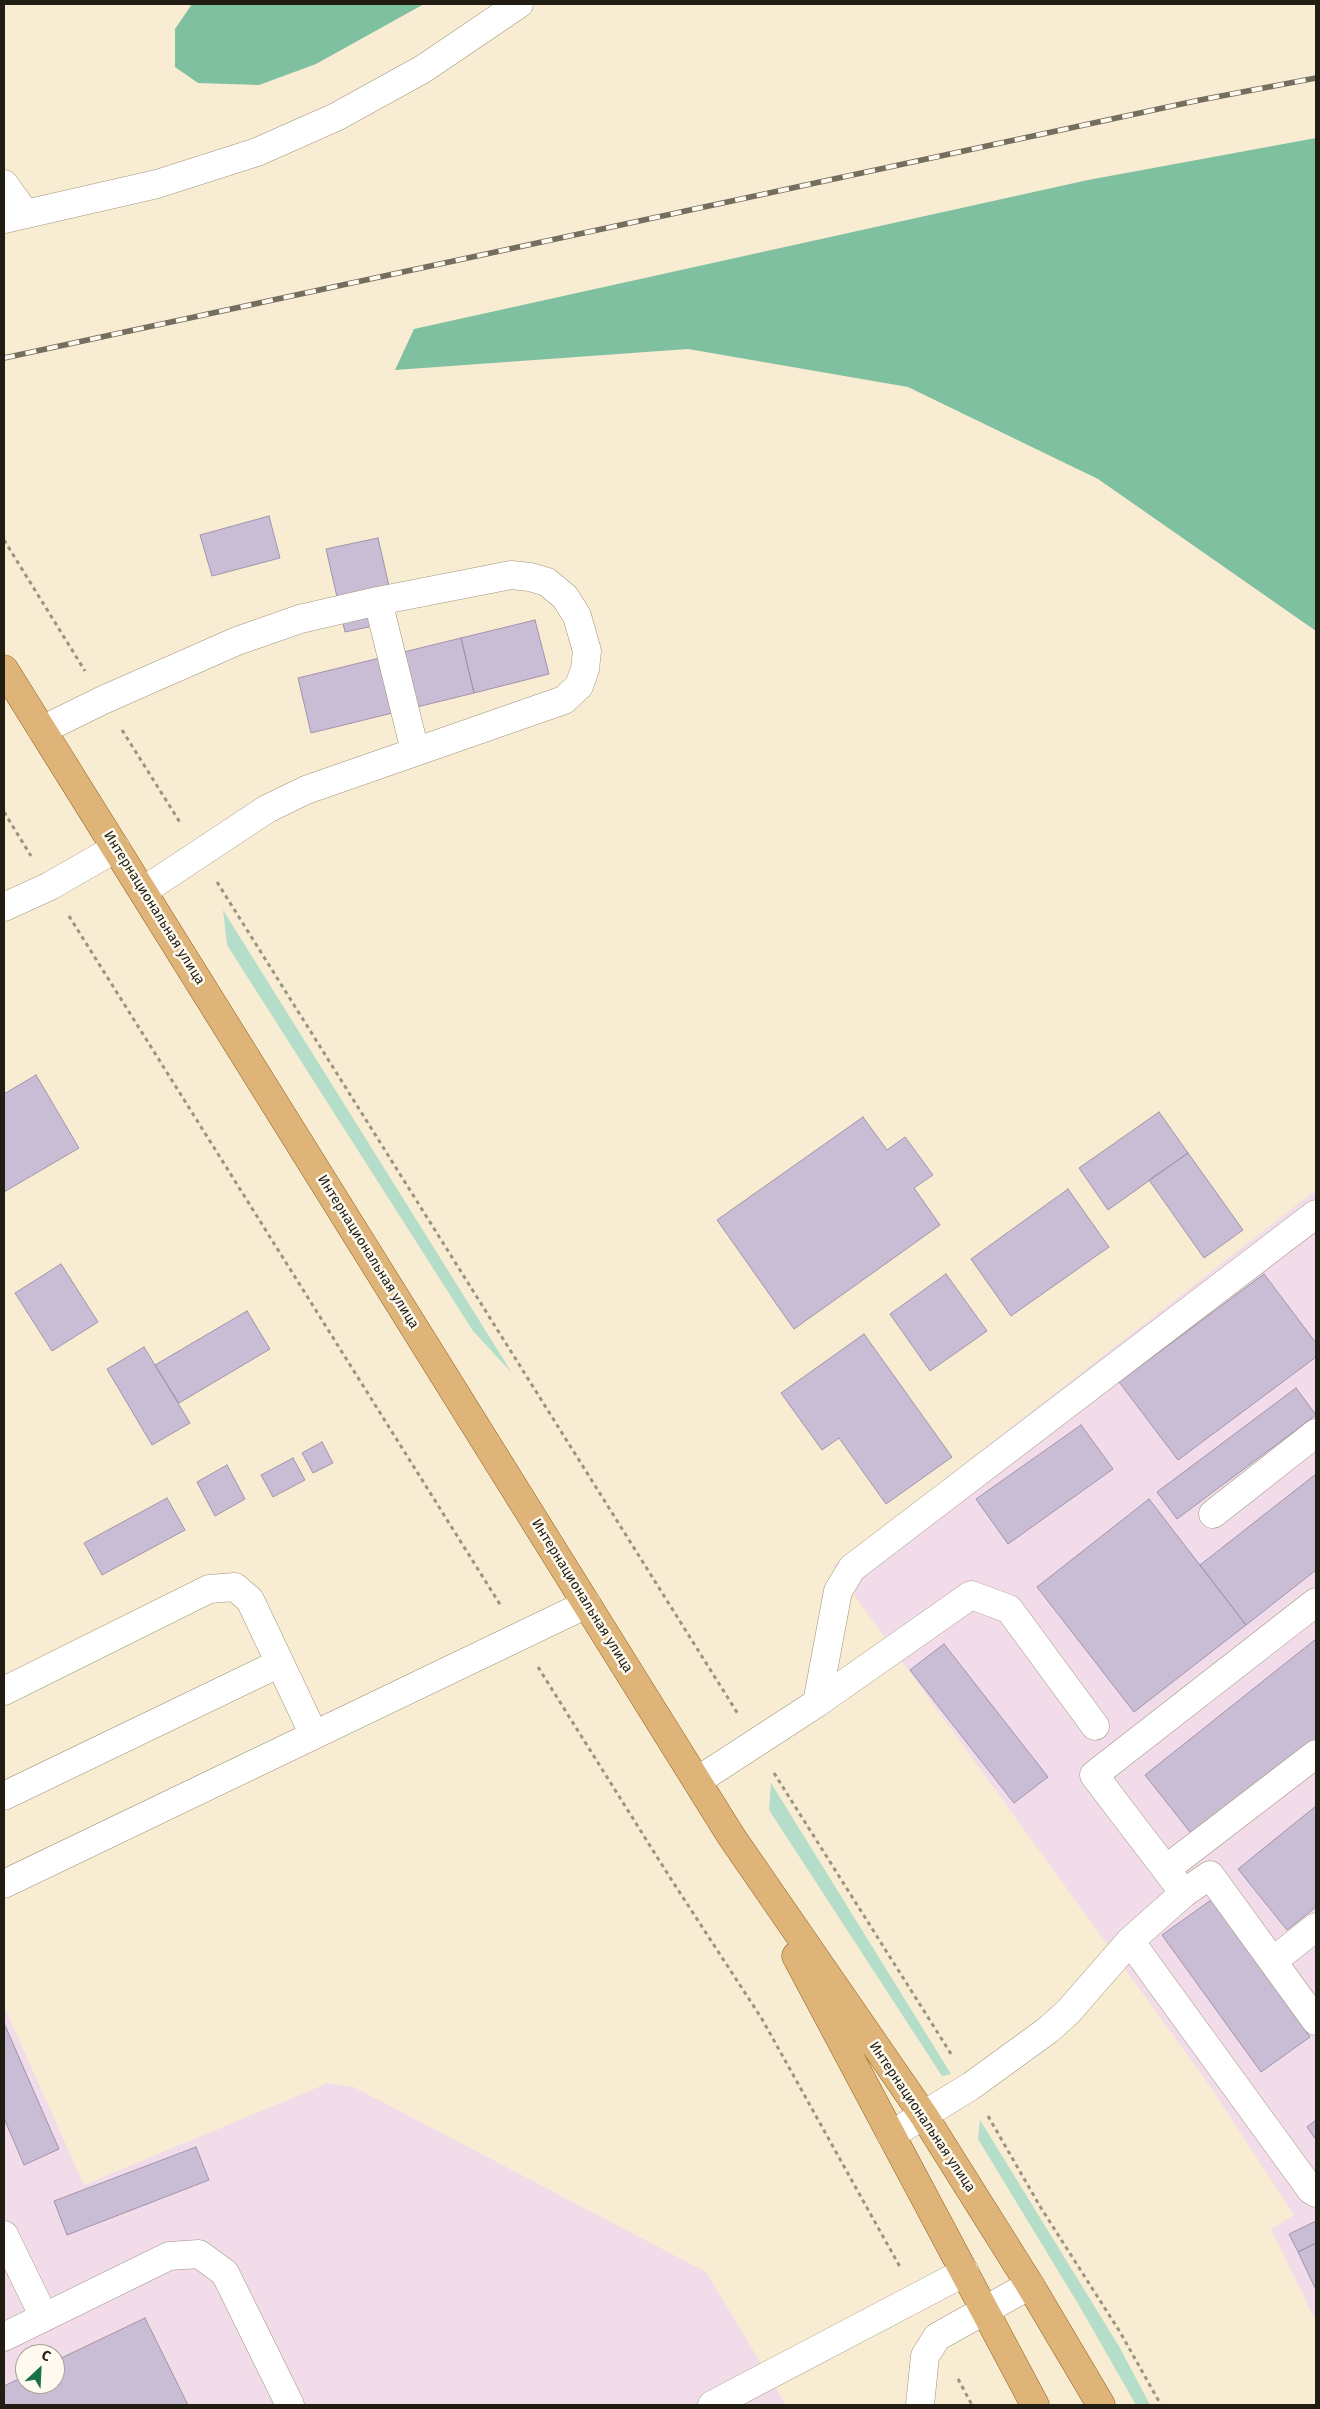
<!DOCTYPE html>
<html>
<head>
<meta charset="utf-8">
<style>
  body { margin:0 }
  #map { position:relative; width:1320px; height:2409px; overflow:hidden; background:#f8ecd2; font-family:"Fira Sans",sans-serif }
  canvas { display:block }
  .frame { position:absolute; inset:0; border:5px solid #211d13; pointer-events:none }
  .north { position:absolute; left:15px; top:2344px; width:50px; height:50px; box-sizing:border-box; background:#fffaf0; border:1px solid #a6a298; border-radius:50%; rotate:25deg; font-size:14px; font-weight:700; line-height:20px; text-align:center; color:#211d13 }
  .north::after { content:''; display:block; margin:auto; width:18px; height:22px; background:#167348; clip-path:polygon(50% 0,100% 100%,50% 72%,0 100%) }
</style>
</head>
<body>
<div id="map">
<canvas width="1320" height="2409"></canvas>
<div class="frame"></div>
<div class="north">С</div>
</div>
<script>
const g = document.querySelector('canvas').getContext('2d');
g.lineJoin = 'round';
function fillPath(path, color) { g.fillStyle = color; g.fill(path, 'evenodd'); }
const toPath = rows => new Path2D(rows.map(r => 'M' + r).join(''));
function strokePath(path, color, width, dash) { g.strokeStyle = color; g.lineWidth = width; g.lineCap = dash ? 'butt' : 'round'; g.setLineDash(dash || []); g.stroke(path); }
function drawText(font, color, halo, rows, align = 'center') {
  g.font = font + ' "Fira Sans",sans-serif'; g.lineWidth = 5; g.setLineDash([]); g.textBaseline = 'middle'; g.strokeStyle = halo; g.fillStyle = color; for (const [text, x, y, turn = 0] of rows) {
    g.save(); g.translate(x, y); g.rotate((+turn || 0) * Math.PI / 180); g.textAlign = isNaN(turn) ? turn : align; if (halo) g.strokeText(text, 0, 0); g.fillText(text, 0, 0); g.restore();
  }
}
const industrial = toPath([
  [1316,1190,1316,2322,1271,2229,1294,2215,1212,2089,833,1566],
  [4,2006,84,2185,328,2083,354,2087,706,2272,786,2405,4,2405],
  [25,2354,55,2354,55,2384,25,2384]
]);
const green = toPath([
  [223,910,512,1373,473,1331,227,945],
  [771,1783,951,2074,942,2076,769,1810],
  [980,2120,1120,2348,1150,2405,1136,2405,1080,2307,978,2139]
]);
const forest = toPath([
  [192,4,424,4,316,64,259,85,198,83,175,67,175,29],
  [1316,138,1316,631,1098,479,908,387,688,349,395,370,414,329,1088,180]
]);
const building = toPath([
  [269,516,280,558,212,576,200,535,269,516],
  [378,538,397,621,345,632,326,549,378,538],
  [535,620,549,674,474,693,461,638,535,620],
  [461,638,474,693,311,733,298,678,461,638],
  [36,1075,79,1148,4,1192,4,1094,36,1075],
  [1159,1112,1188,1153,1108,1210,1079,1168,1159,1112],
  [863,1117,887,1150,905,1137,933,1175,914,1188,940,1225,794,1329,717,1220,863,1117],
  [1188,1153,1243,1230,1204,1258,1149,1180,1188,1153],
  [1068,1189,1109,1247,1011,1316,971,1259,1068,1189],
  [61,1264,98,1322,52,1351,15,1293,61,1264],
  [946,1274,987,1331,930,1371,890,1314,946,1274],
  [1264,1274,1316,1343,1316,1357,1178,1460,1119,1382,1264,1274],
  [247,1311,270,1349,179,1403,155,1365,247,1311],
  [864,1334,952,1457,886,1504,839,1438,822,1450,781,1393,864,1334],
  [144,1347,190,1423,152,1445,107,1369,144,1347],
  [1296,1388,1316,1415,1177,1519,1157,1492,1296,1388],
  [1081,1425,1113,1469,1008,1544,976,1499,1081,1425],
  [322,1442,333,1463,313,1473,302,1453,322,1442],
  [293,1458,305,1480,273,1497,261,1475,293,1458],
  [227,1465,245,1499,215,1516,197,1482,227,1465],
  [1316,1474,1316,1570,1246,1625,1200,1565,1316,1474],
  [167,1498,185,1530,102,1575,84,1543,167,1498],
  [1149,1499,1246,1625,1134,1712,1037,1587,1149,1499],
  [1316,1639,1316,1741,1194,1837,1145,1775,1316,1639],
  [944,1644,1048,1777,1014,1803,910,1670,944,1644],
  [1316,1806,1316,1907,1287,1930,1238,1869,1316,1806],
  [1211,1900,1310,2037,1261,2072,1162,1935,1211,1900],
  [4,2023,59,2149,24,2165,4,2118,4,2023],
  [1316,2120,1316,2140,1307,2127,1316,2120],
  [196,2147,209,2180,67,2235,54,2201,196,2147],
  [1316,2221,1316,2243,1298,2252,1289,2234,1316,2221],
  [1316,2243,1316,2290,1298,2252,1316,2243],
  [145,2318,188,2405,4,2405,4,2386,25,2376,25,2384,55,2384,55,2361,145,2318]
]);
const path = toPath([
  [4,540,85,671],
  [122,730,181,824],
  [4,812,31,856],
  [217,882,738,1714],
  [69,916,501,1606],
  [538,1667,669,1876,762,2019,900,2267],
  [774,1773,953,2057],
  [988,2116,1041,2208,1120,2332,1161,2405],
  [958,2379,972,2405]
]);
const minor = toPath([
  [4,184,25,213],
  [4,219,157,184,257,152,336,117,423,69,519,4],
  [42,730,103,700,237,641,300,619,378,601,415,751],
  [143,891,267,809,306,790,564,700,579,686,585,669,587,651,577,616,565,597,547,582,530,577,511,575,378,601],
  [4,907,50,886,116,848],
  [1213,1514,1316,1433],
  [4,1691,209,1589,235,1587,250,1600,314,1735],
  [817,1703,838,1591,852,1568,1316,1214],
  [697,1781,817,1703,971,1595,1009,1609,1095,1726],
  [4,1796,280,1663],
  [1166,1869,1316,1754],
  [4,1884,587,1604],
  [1184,1893,1094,1775,1316,1602],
  [1273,1961,1316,1927],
  [1316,2021,1210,1875,1184,1893,1130,1941,1311,2190,1316,2193],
  [891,2135,971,2086,1048,2030,1068,2012,1130,1941],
  [4,2235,44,2317],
  [4,2337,169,2256,199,2254,225,2273,290,2405],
  [712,2405,965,2272],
  [920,2405,925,2356,937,2337,1030,2285]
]);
const major = toPath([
  [4,669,731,1836,924,2116,1030,2285,1101,2405],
  [796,1956,1035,2405]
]);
const rail = toPath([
  [4,358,1200,100,1316,78]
]);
const streetNames = [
  ["Интернациональная улица",154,908,58],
  ["Интернациональная улица",368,1252,58],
  ["Интернациональная улица",582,1596,58],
  ["Интернациональная улица",922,2117,56]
];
fillPath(industrial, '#f2dcea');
fillPath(green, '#b5deca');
fillPath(forest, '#7fc0a1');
fillPath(building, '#c9bdd6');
strokePath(building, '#a094ac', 1);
strokePath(minor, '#a0957c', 29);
strokePath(major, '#8f5f1a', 29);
strokePath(path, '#9c9380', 3, [4, 4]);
strokePath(minor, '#fff', 28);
strokePath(major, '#dfb478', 28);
strokePath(rail, '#756e5e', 5.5);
strokePath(rail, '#fffaf0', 4, [11]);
drawText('14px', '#211d13', '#fffaf0', streetNames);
</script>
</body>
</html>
